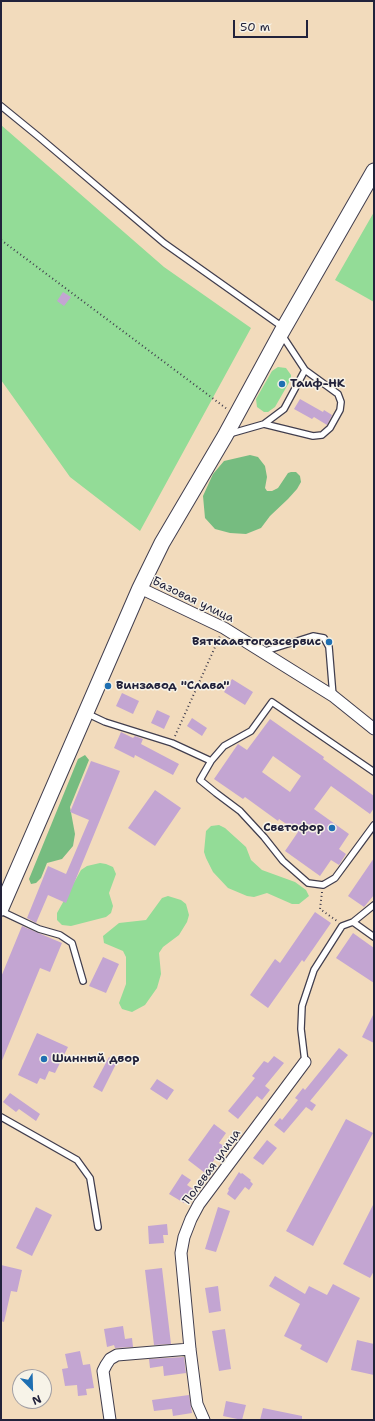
<!DOCTYPE html>
<html>
<head>
<meta charset="utf-8">
<style>
  body { margin:0 }
  #map { position:relative; width:375px; height:1421px; overflow:hidden; background:#f2dbbc; font-family:"Shantell Sans",sans-serif }
  canvas { display:block }
  .frame { position:absolute; inset:0; border:2px solid #22223b; pointer-events:none }
  .north { position:absolute; left:12px; top:1369px; width:40px; height:40px; box-sizing:border-box; background:#f7f3e8; border:1px solid #a29fa3; border-radius:50%; rotate:157deg; font-size:11px; font-weight:700; line-height:16px; text-align:center; color:#22223b }
  .north::after { content:''; display:block; margin:auto; width:14px; height:18px; background:#1f6fb2; clip-path:polygon(50% 0,100% 100%,50% 72%,0 100%) }
  .scale { position:absolute; left:233px; top:20px; width:75px; height:18px; box-sizing:border-box; border:2px solid #22223b; border-top:0; padding-left:5px; font-size:12px; line-height:14px; white-space:nowrap; color:#22223b; -webkit-text-stroke:3px #f7f3e8; paint-order:stroke }
</style>
</head>
<body>
<div id="map">
<canvas width="375" height="1421"></canvas>
<div class="frame"></div>
<div class="north">N</div>
<div class="scale">50 m</div>
</div>
<script>
const g = document.querySelector('canvas').getContext('2d');
g.lineJoin = 'round';
function fillPath(path, color) { g.fillStyle = color; g.fill(path, 'evenodd'); }
const toPath = rows => new Path2D(rows.map(r => 'M' + r).join(''));
function strokePath(path, color, width, dash) { g.strokeStyle = color; g.lineWidth = width; g.lineCap = dash ? 'butt' : 'round'; g.setLineDash(dash || []); g.stroke(path); }
function drawText(font, color, halo, rows, align = 'center') {
  g.font = font + ' "Shantell Sans",sans-serif'; g.lineWidth = 3; g.setLineDash([]); g.textBaseline = 'middle'; g.strokeStyle = halo; g.fillStyle = color; for (const [text, x, y, turn = 0] of rows) {
    g.save(); g.translate(x, y); g.rotate((+turn || 0) * Math.PI / 180); g.textAlign = isNaN(turn) ? turn : align; if (halo) g.strokeText(text, 0, 0); g.fillText(text, 0, 0); g.restore();
  }
}
const green = toPath([
  [1,125,164,267,251,328,140,531,70,477,1,380],
  [374,212,374,302,335,280],
  [278,367,286,368,291,375,291,379,275,407,268,412,264,412,257,407,256,399,272,371],
  [219,825,225,828,246,847,251,860,262,870,295,882,306,890,309,896,299,904,292,904,267,893,254,897,247,896,228,888,213,872,206,858,204,852,206,831,211,826],
  [100,863,106,864,113,867,116,874,109,893,113,906,111,913,106,917,71,926,62,925,57,920,57,913,81,870,87,866],
  [168,896,181,900,186,904,189,915,187,922,179,935,163,947,159,953,161,974,157,988,145,1005,132,1012,122,1009,119,1003,126,984,126,957,123,951,104,943,103,936,119,923,146,920,162,898]
]);
const forest = toPath([
  [250,455,258,457,265,466,267,477,265,488,267,491,272,491,278,488,288,473,291,472,296,472,300,476,301,482,297,489,288,499,270,516,261,528,246,534,230,533,215,529,205,518,203,496,213,474,224,461],
  [85,755,89,760,70,807,75,834,73,846,62,859,47,863,41,878,36,883,31,884,29,879,78,759]
]);
const building = toPath([
  [63,292,71,297,64,306,57,301],
  [300,399,323,412,324,410,332,415,327,425,314,417,312,419,294,409],
  [232,679,253,692,245,705,224,692],
  [122,693,139,701,133,714,116,706],
  [157,710,170,716,164,729,151,723],
  [192,718,207,728,202,736,187,726],
  [270,719,324,757,323,759,374,796,374,808,370,814,331,786,314,809,349,834,339,849,346,854,339,865,331,860,320,876,285,851,298,832,279,819,278,821,245,797,243,799,214,779,238,744,247,750],
  [273,756,301,776,290,792,262,772],
  [121,732,133,738,135,736,143,739,141,744,179,764,173,775,135,755,134,758,114,748],
  [91,761,120,771,66,903,48,895,36,923,27,918,48,866,66,874,89,820,70,812],
  [155,790,181,808,155,846,128,828],
  [374,858,374,895,364,907,348,896],
  [315,912,331,923,304,962,302,960,268,1008,250,995,275,959,280,963],
  [22,926,62,943,50,972,40,968,1,1063,1,977],
  [353,933,374,948,374,983,336,958],
  [103,957,119,964,106,993,89,986],
  [374,1013,374,1043,362,1037],
  [37,1033,68,1047,55,1073,49,1071,45,1080,40,1078,37,1084,18,1075],
  [339,1048,348,1055,310,1101,316,1105,312,1111,306,1107,284,1133,274,1125,280,1118,282,1120,298,1100,295,1098,303,1088,305,1090],
  [274,1056,284,1063,265,1086,270,1090,262,1100,257,1096,238,1119,228,1111,255,1078,252,1076,264,1061,268,1063],
  [109,1057,117,1062,102,1092,93,1087],
  [157,1079,174,1090,167,1100,150,1089],
  [10,1093,40,1114,36,1121,19,1109,16,1112,3,1102],
  [346,1119,373,1133,313,1246,286,1231],
  [214,1124,226,1133,219,1143,224,1146,205,1173,188,1160],
  [267,1140,277,1148,263,1165,253,1158],
  [239,1172,241,1174,242,1173,251,1180,250,1181,253,1184,249,1190,245,1187,235,1200,227,1194,229,1190,228,1189],
  [182,1174,191,1180,187,1185,193,1189,184,1203,169,1194],
  [374,1203,374,1271,370,1278,343,1264],
  [36,1207,52,1215,32,1256,16,1248],
  [218,1207,230,1211,216,1252,205,1249],
  [167,1224,168,1235,163,1235,164,1243,149,1244,148,1226],
  [1,1265,22,1270,17,1292,11,1291,4,1322,1,1321],
  [162,1268,171,1344,154,1345,145,1270],
  [275,1276,305,1294,309,1286,327,1295,333,1284,360,1298,327,1363,300,1349,302,1345,284,1336,300,1304,269,1286],
  [218,1286,221,1311,209,1313,205,1288],
  [123,1326,125,1339,132,1338,133,1347,115,1348,114,1345,107,1347,104,1329],
  [225,1329,231,1369,219,1371,212,1331],
  [357,1340,374,1344,374,1375,351,1370],
  [80,1351,83,1365,90,1364,94,1388,86,1389,87,1395,78,1396,77,1385,65,1386,62,1369,68,1368,65,1354],
  [184,1357,186,1373,164,1376,163,1366,150,1368,149,1359],
  [189,1395,192,1413,173,1416,172,1409,154,1411,152,1400],
  [226,1401,246,1405,242,1420,223,1416],
  [263,1408,302,1416,302,1420,260,1420]
]);
const path = toPath([
  [1,240,227,409],
  [175,736,220,636],
  [322,892,320,909,337,921]
]);
const service = toPath([
  [1,106,39,137,164,243,284,328],
  [264,424,313,436,322,435,330,428,340,410,341,402,338,394,305,370],
  [229,434,264,424,284,409,305,370,282,335],
  [262,652,313,636,324,638,329,647,333,696],
  [86,713,105,722,172,743,211,761],
  [374,772,272,702,251,731,224,746,211,761,200,780,216,793,240,811,264,837,283,861,308,883,323,885,335,878,374,825],
  [1,911,39,929,60,935,72,943,83,981],
  [353,922,374,905],
  [305,1062,301,1029,302,1006,314,970,342,926,353,922,374,937],
  [1,1117,77,1160,90,1178,98,1227]
]);
const minor = toPath([
  [140,588,224,628,333,696,374,729],
  [110,1420,103,1371,106,1365,110,1359,117,1355,190,1349],
  [204,1420,197,1404,190,1349,181,1253,184,1237,191,1219,199,1204,305,1062]
]);
const secondary = toPath([
  [1,908,140,588,162,543,225,436,281,333,374,171]
]);
const markers = [
  [282,384,4,"#1f6fb2"],
  [329,642,4,"#1f6fb2"],
  [108,686,4,"#1f6fb2"],
  [332,828,4,"#1f6fb2"],
  [44,1059,4,"#1f6fb2"]
];
const poiNames = [
  ["Таиф-НК",290,384],
  ["Вяткаавтогазсервис",321,642,"right"],
  ["Винзавод \"Слава\"",116,686],
  ["Светофор",324,828,"right"],
  ["Шинный двор",52,1059]
];
const streetNames = [
  ["Базовая улица",193,600,26],
  ["Полевая улица",212,1167,-54]
];
fillPath(green, '#93dc97');
fillPath(forest, '#76bc80');
fillPath(building, '#c3a5d2');
strokePath(service, '#413e4e', 8);
strokePath(minor, '#413e4e', 13);
strokePath(secondary, '#413e4e', 17);
strokePath(path, '#413e4e', 2, [1, 3]);
strokePath(service, '#fff', 5.5);
strokePath(minor, '#fff', 11);
strokePath(secondary, '#fff', 15);
for (const [x, y, r, color] of markers) { const dot = new Path2D(); dot.arc(x, y, r, 0, 2 * Math.PI); g.fillStyle = color; g.fill(dot); strokePath(dot, '#f7f3e8', 1.5); }
drawText('bold 12px', '#22223b', '#f7f3e8', poiNames, 'left');
drawText('12px', '#22223b', '#f7f3e8', streetNames);
</script>
</body>
</html>
